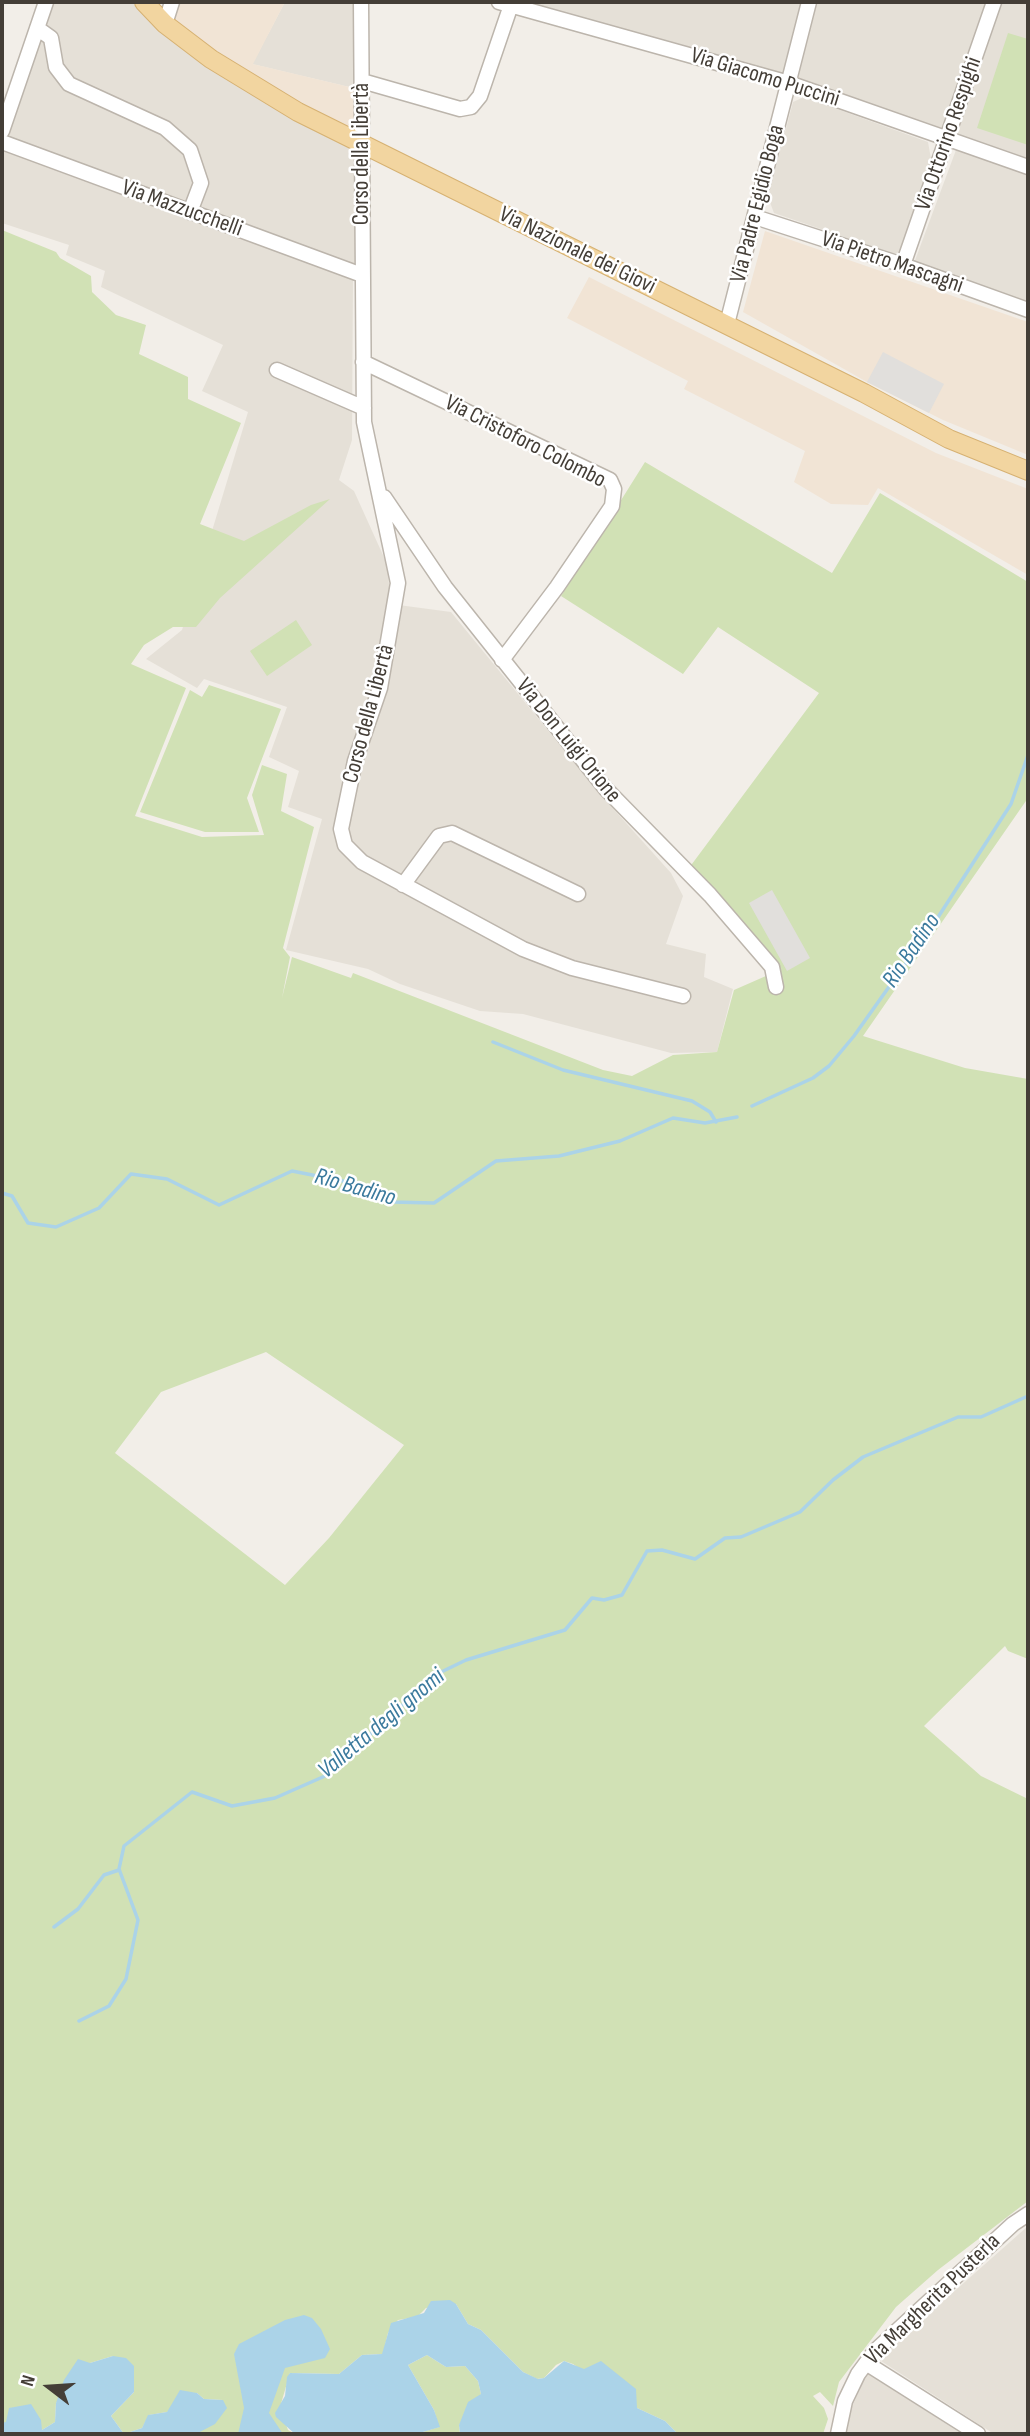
<!DOCTYPE html>
<html>
<head>
<meta charset="utf-8">
<style>
  body { margin:0 }
  #map { position:relative; width:1030px; height:2436px; overflow:hidden; background:#f2eee8; font-family:"Sofia Sans Condensed",sans-serif }
  canvas { display:block }
  .frame { position:absolute; inset:0; border:4px solid #443e37; pointer-events:none }
  .north { position:absolute; left:14px; top:2352px; width:70px; height:70px; -webkit-text-stroke:5px #fff; paint-order:stroke; rotate:287deg; font-size:19px; font-weight:700; line-height:28px; text-align:center; color:#443e37 }
  .north::after { content:''; display:block; margin:auto; width:24px; height:32px; background:#443e37; clip-path:polygon(50% 0,100% 100%,50% 72%,0 100%) }
</style>
</head>
<body>
<div id="map">
<canvas width="1030" height="2436"></canvas>
<div class="frame"></div>
<div class="north">N</div>
</div>
<script>
const g = document.querySelector('canvas').getContext('2d');
g.lineJoin = 'round';
function fillPath(path, color) { g.fillStyle = color; g.fill(path, 'evenodd'); }
const toPath = rows => new Path2D(rows.map(r => 'M' + r).join(''));
function strokePath(path, color, width, dash) { g.strokeStyle = color; g.lineWidth = width; g.lineCap = dash ? 'butt' : 'round'; g.setLineDash(dash || []); g.stroke(path); }
function drawText(font, color, halo, rows, align = 'center') {
  g.font = font + ' "Sofia Sans Condensed",sans-serif'; g.lineWidth = 5; g.setLineDash([]); g.textBaseline = 'middle'; g.strokeStyle = halo; g.fillStyle = color; for (const [text, x, y, turn = 0] of rows) {
    g.save(); g.translate(x, y); g.rotate((+turn || 0) * Math.PI / 180); g.textAlign = isNaN(turn) ? turn : align; if (halo) g.strokeText(text, 0, 0); g.fillText(text, 0, 0); g.restore();
  }
}
const residential = toPath([
  [46,2,144,2,362,145,355,265,203,217,353,278,352,440,339,480,354,491,387,564,391,604,451,612,600,794,671,873,683,896,666,944,706,954,704,977,733,989,717,1052,671,1053,523,1014,480,1011,400,984,368,969,286,950,322,819,288,807,299,771,269,757,287,707,204,679,197,688,146,659,182,630,248,412,202,391,223,345,101,287,105,271,66,255,69,245,2,223,4,149,2,142],
  [285,2,361,2,362,90,252,64],
  [499,2,1028,2,1028,167,949,138],
  [804,97,928,142,931,159,901,251,894,254,774,213,768,197,793,102],
  [956,150,1028,175,1028,303,914,263],
  [1028,2226,1028,2434,994,2434,878,2359],
  [867,2373,962,2434,846,2434,847,2418]
]);
const commercial = toPath([
  [172,2,285,2,253,64,362,90,362,145,165,24],
  [765,231,1028,322,1028,455,943,420,867,382,743,312],
  [589,277,936,453,1028,489,1028,575,878,488,868,505,831,504,794,482,805,451,684,389,688,381,567,318]
]);
const green = toPath([
  [1008,33,1028,39,1028,145,977,128],
  [2,230,56,252,60,258,91,276,92,292,116,315,146,325,139,354,188,377,188,399,241,423,200,524,244,541,311,505,330,499,220,598,196,627,173,627,144,645,131,664,186,688,135,816,202,837,264,835,252,795,262,765,287,774,281,811,314,827,283,948,290,957,282,998,292,957,351,978,353,973,603,1070,632,1076,673,1055,717,1052,734,990,775,972,689,868,819,693,718,627,683,674,561,596,645,462,832,573,880,493,1028,582,1028,798,863,1036,965,1068,1028,1079,1028,1659,1008,1651,1005,1646,924,1726,981,1776,1028,1799,1028,2201,938,2270,896,2307,839,2382,833,2406,820,2392,813,2396,824,2408,828,2419,823,2434,678,2434,665,2421,637,2408,573,2364,564,2361,556,2365,544,2378,537,2379,523,2372,481,2330,468,2324,456,2304,426,2308,417,2317,398,2320,388,2333,383,2354,362,2355,339,2374,290,2373,280,2407,288,2430,295,2434,196,2434,223,2400,204,2399,197,2393,167,2412,149,2415,142,2428,124,2434,111,2416,134,2392,113,2356,90,2363,56,2403,55,2422,42,2430,2,2423],
  [266,1352,404,1445,329,1538,285,1585,115,1453,161,1392],
  [296,620,312,645,267,676,250,651],
  [209,685,281,709,247,798,259,832,205,832,140,812,190,690,202,697],
  [427,2355,446,2367,465,2366,478,2381,481,2394,459,2425,460,2434,416,2434,439,2427,434,2410,408,2365]
]);
const parking = toPath([
  [883,352,944,384,929,413,867,382],
  [772,890,810,958,787,971,749,903]
]);
const water = toPath([
  [450,2300,456,2304,468,2324,481,2330,523,2372,538,2379,544,2378,564,2361,584,2369,601,2361,636,2389,637,2408,665,2421,678,2434,460,2434,459,2425,468,2402,481,2394,478,2381,465,2366,446,2367,427,2355,408,2365,434,2410,440,2427,416,2434,295,2434,276,2417,275,2413,285,2396,287,2377,290,2373,339,2374,362,2355,382,2354,391,2323,424,2313,431,2301],
  [304,2315,312,2318,321,2329,330,2349,325,2358,285,2368,269,2413,283,2434,238,2434,244,2408,234,2354,239,2344,285,2320],
  [113,2356,126,2358,134,2366,134,2392,111,2416,124,2434,142,2428,148,2415,167,2412,180,2390,197,2393,204,2399,223,2400,227,2408,215,2424,196,2434,2,2434,2,2423,6,2422,9,2408,31,2404,41,2420,42,2430,55,2422,56,2403,64,2380,78,2359,90,2363]
]);
const stream = toPath([
  [493,1042,563,1070,692,1101,710,1112,716,1122],
  [752,1106,813,1078,829,1066,854,1036,933,925,1011,804,1028,755],
  [2,1193,12,1196,28,1223,56,1227,99,1208,131,1174,167,1179,219,1205,292,1171,353,1183,392,1202,434,1203,496,1161,559,1156,620,1141,673,1118,705,1123,737,1117],
  [54,1927,78,1909,104,1875,119,1870],
  [79,2021,109,2006,126,1979,138,1920,119,1869,124,1846,192,1792,232,1806,275,1798,325,1776,435,1675,466,1660,565,1630,592,1598,604,1600,622,1595,647,1551,662,1550,695,1559,725,1538,741,1537,800,1512,833,1480,863,1457,958,1417,981,1417,1028,1396]
]);
const minor = toPath([
  [361,2,364,422,398,583,380,688,355,761,341,829,345,845,362,862,523,949,572,968,683,996],
  [499,2,789,83,1028,167],
  [165,24,172,2],
  [37,28,51,38,56,67,69,84,165,128,190,150,201,183,190,212],
  [362,81,460,109,471,107,480,96,511,5],
  [2,131,46,2],
  [2,142,362,275],
  [755,217,903,265,1028,310],
  [903,265,994,2],
  [727,324,809,2],
  [363,362,610,480,614,489,612,506,557,587,502,660],
  [277,370,364,408],
  [384,497,445,587,605,788,710,895,772,967,776,987],
  [403,885,439,836,452,833,578,894],
  [866,2363,978,2434],
  [838,2434,845,2401,858,2374,875,2351,1013,2224,1028,2214]
]);
const major = toPath([
  [144,2,165,24,211,59,298,112,864,393,949,439,1028,471]
]);
const streetNames = [
  ["Via Giacomo Puccini",765,78,17],
  ["Via Ottorino Respighi",949,134,-71],
  ["Corso della Libertà",362,154,-90],
  ["Via Padre Egidio Boga",758,204,-76],
  ["Via Mazzucchelli",182,209,20],
  ["Via Nazionale dei Giovi",577,251,26],
  ["Via Pietro Mascagni",892,263,19],
  ["Via Cristoforo Colombo",525,442,27],
  ["Corso della Libertà",369,714,-75],
  ["Via Don Luigi Orione",568,741,51],
  ["Via Margherita Pusterla",933,2300,-44]
];
const waterNames = [
  ["Rio Badino",912,951,-56],
  ["Rio Badino",355,1188,16],
  ["Valletta degli gnomi",382,1724,-40]
];
fillPath(residential, '#e5e0d7');
fillPath(commercial, '#f1e4d5');
fillPath(green, '#d1e1b5');
fillPath(parking, '#e1dfdc');
fillPath(water, '#abd3e8');
strokePath(stream, '#abd3e8', 3.5);
strokePath(minor, '#bcb5ac', 17);
strokePath(major, '#d6b172', 20);
strokePath(minor, '#fff', 14);
strokePath(major, '#f2d5a0', 18);
drawText('23px', '#443e37', '#fff', streetNames);
drawText('italic 24px', '#3b7a9d', '#fff', waterNames);
</script>
</body>
</html>
